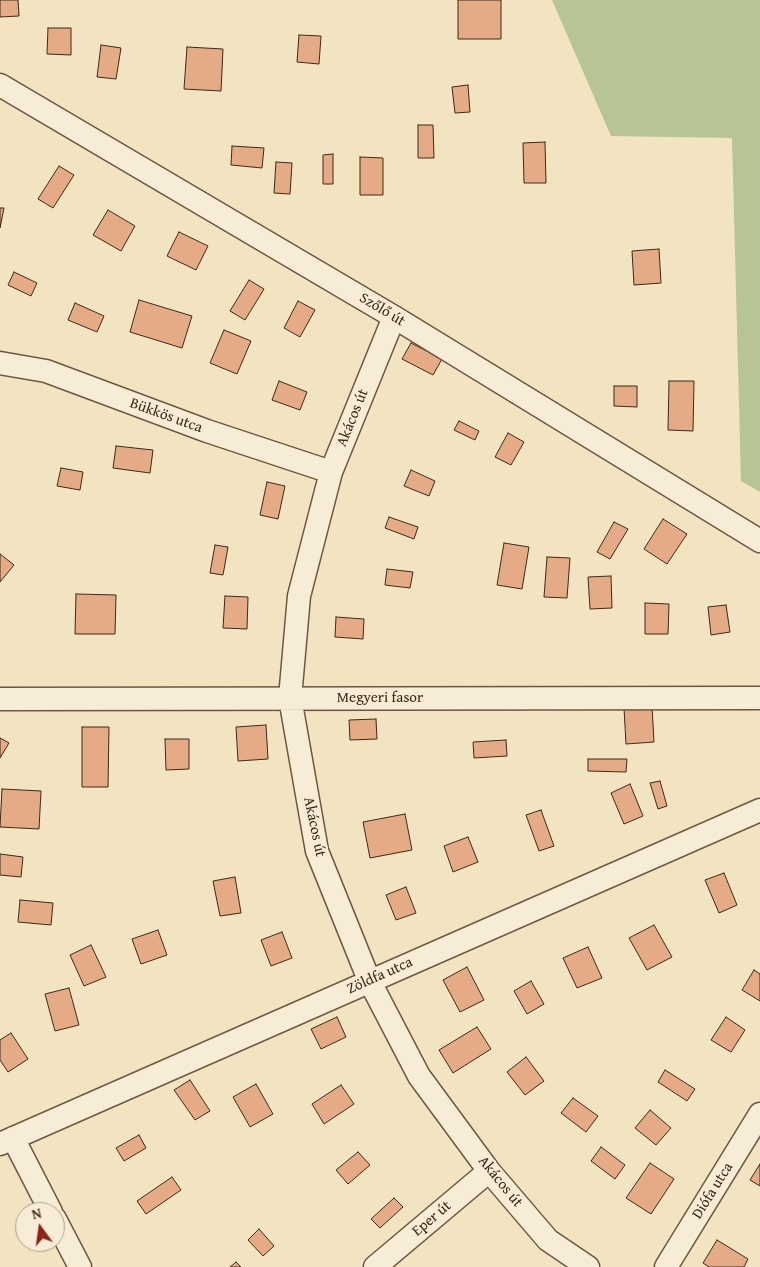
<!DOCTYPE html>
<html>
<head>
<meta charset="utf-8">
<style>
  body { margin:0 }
  #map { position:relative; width:760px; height:1267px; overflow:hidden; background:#f2e3c1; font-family:"Gentium Book Plus",serif }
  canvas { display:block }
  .north { position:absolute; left:15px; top:1202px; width:50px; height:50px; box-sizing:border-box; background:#f7edd7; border:1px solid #ad9f8b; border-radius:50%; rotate:346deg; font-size:14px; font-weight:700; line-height:20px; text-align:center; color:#3e2918 }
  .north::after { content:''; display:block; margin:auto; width:18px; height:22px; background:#8f2418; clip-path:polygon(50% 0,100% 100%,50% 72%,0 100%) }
</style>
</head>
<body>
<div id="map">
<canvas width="760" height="1267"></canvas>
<div class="north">N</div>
</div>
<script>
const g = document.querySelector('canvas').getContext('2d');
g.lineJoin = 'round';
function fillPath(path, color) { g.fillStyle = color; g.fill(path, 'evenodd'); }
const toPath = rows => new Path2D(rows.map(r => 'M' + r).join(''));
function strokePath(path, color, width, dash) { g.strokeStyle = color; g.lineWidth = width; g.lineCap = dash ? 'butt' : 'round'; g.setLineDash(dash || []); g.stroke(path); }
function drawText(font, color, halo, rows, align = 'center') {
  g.font = font + ' "Gentium Book Plus",serif'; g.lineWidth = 4.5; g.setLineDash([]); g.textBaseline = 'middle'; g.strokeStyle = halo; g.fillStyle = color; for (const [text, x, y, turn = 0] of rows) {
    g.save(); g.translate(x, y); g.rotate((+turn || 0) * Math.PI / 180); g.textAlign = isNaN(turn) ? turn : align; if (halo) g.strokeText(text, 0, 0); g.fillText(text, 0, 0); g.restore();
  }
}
const green = toPath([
  [552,0,760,0,760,492,741,481,732,138,611,136]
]);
const building = toPath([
  [0,0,18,0,19,16,0,17,0,0],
  [458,0,501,0,501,39,458,39,458,0],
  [48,28,71,28,71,55,47,54,48,28],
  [299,35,321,36,319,64,297,62,299,35],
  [101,45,121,48,116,79,97,77,101,45],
  [187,47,223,49,221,91,184,89,187,47],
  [468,85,470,112,455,113,452,87,468,85],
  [418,125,433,125,434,158,418,158,418,125],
  [545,142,546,183,524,183,523,143,545,142],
  [232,146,264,148,262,168,231,165,232,146],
  [333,154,333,184,323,184,323,155,333,154],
  [360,157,383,158,383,195,360,195,360,157],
  [276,162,292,163,290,194,274,193,276,162],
  [59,166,74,175,53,208,38,199,59,166],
  [0,208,4,208,0,228,0,208],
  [108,210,135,226,121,251,93,235,108,210],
  [179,232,208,246,196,270,167,256,179,232],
  [659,249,661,283,634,285,632,251,659,249],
  [14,272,37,283,31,296,8,285,14,272],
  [249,280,264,289,245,320,230,311,249,280],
  [139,300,192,316,182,348,130,332,139,300],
  [298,301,315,310,300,337,284,328,298,301],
  [75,303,104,316,97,332,68,320,75,303],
  [224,330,251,341,237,374,210,363,224,330],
  [411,343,442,359,433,375,402,359,411,343],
  [279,381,307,392,300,410,272,400,279,381],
  [669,381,694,381,693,431,668,430,669,381],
  [614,386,637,386,637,407,614,406,614,386],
  [459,421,479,431,475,440,454,430,459,421],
  [508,433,524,442,511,465,495,457,508,433],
  [116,446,153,450,150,473,113,468,116,446],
  [61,468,83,472,80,490,57,486,61,468],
  [411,470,435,481,429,496,404,486,411,470],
  [267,482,285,486,278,519,260,515,267,482],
  [389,517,418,527,414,539,385,528,389,517],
  [663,519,687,534,667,564,644,549,663,519],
  [614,522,628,529,610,559,597,552,614,522],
  [504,543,529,547,522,589,497,585,504,543],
  [215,545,228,547,223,575,210,573,215,545],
  [0,554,14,565,0,582,0,554],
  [547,557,570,558,567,598,544,597,547,557],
  [387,569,413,572,410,588,385,585,387,569],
  [611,576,612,608,590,609,588,577,611,576],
  [76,594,116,595,115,634,75,634,76,594],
  [225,596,248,597,247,629,223,628,225,596],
  [645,603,669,604,668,634,645,634,645,603],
  [726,605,730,632,711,635,708,607,726,605],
  [336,617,364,619,363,639,335,637,336,617],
  [652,706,654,742,626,744,624,708,652,706],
  [376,719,377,739,350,740,349,720,376,719],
  [266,725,268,759,238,761,236,727,266,725],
  [82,727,109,727,108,787,82,787,82,727],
  [0,738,9,743,0,758,0,738],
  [165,739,189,739,189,769,166,770,165,739],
  [506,740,507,756,474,758,473,742,506,740],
  [588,759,627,759,626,772,588,771,588,759],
  [660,781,667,806,658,809,650,783,660,781],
  [630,784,643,816,624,824,611,793,630,784],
  [2,789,41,791,39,829,0,827,2,789],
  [541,810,554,846,539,851,526,815,541,810],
  [405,814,412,850,370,858,363,822,405,814],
  [468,837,478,862,453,872,444,846,468,837],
  [0,854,23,857,21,877,0,875,0,854],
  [724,873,737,905,719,913,705,880,724,873],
  [235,877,241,913,220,916,213,881,235,877],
  [406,887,416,913,396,920,386,895,406,887],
  [20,900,53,903,51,925,18,922,20,900],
  [654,925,672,957,647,970,629,938,654,925],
  [158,930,167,955,141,964,132,939,158,930],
  [282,932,292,958,271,966,261,940,282,932],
  [91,945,106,977,84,986,70,955,91,945],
  [588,947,602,978,577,988,563,958,588,947],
  [467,967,484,1000,460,1012,443,980,467,967],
  [754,970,760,974,760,1001,742,990,754,970],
  [531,981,544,1004,527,1014,514,991,531,981],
  [69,988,79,1025,55,1031,45,994,69,988],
  [337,1017,346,1037,321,1049,311,1029,337,1017],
  [726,1017,745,1030,731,1052,711,1040,726,1017],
  [477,1027,491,1049,453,1073,439,1050,477,1027],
  [11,1033,28,1059,8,1072,0,1060,0,1040,11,1033],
  [526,1057,544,1081,525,1095,507,1072,526,1057],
  [665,1070,695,1089,687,1101,658,1082,665,1070],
  [190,1080,210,1111,195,1120,174,1090,190,1080],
  [256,1084,273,1114,250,1127,233,1097,256,1084],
  [341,1085,354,1104,324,1124,312,1104,341,1085],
  [573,1098,598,1116,586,1132,561,1113,573,1098],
  [650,1110,671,1128,656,1145,635,1128,650,1110],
  [139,1135,146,1148,124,1161,116,1148,139,1135],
  [601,1147,625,1165,615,1179,591,1161,601,1147],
  [358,1152,370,1165,348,1184,336,1170,358,1152],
  [650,1163,674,1179,651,1214,626,1198,650,1163],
  [760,1164,760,1186,750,1180,760,1164],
  [172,1177,181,1190,146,1214,137,1201,172,1177],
  [394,1198,403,1207,380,1228,371,1219,394,1198],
  [259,1229,274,1246,263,1256,248,1240,259,1229],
  [717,1240,748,1259,744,1267,709,1267,703,1263,717,1240],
  [236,1262,241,1267,230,1267,236,1262]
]);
const minor = toPath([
  [0,85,394,317,760,541],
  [394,317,331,472,299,596,290,698,317,851,369,980,419,1076,489,1171,548,1240,588,1267],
  [0,363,46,371,207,431,331,472],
  [0,699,760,698],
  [13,1138,51,1212],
  [0,1144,760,810],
  [55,1219,80,1267],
  [375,1267,489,1171],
  [666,1267,760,1114]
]);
const streetNames = [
  ["Szőlő út",382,310,31],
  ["Bükkös utca",166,416,20],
  ["Akácos út",353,418,-68],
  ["Megyeri fasor",380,698],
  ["Akácos út",314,827,78],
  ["Zöldfa utca",380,976,-24],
  ["Akácos út",500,1182,51],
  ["Diófa utca",713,1191,-58],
  ["Eper út",432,1219,-40]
];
fillPath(green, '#b7c496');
fillPath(building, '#e5ab86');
strokePath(building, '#3e2918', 1);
strokePath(minor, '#6b5842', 25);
strokePath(minor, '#f7edd7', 22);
drawText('15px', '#3e2918', '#f7edd7', streetNames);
</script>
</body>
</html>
